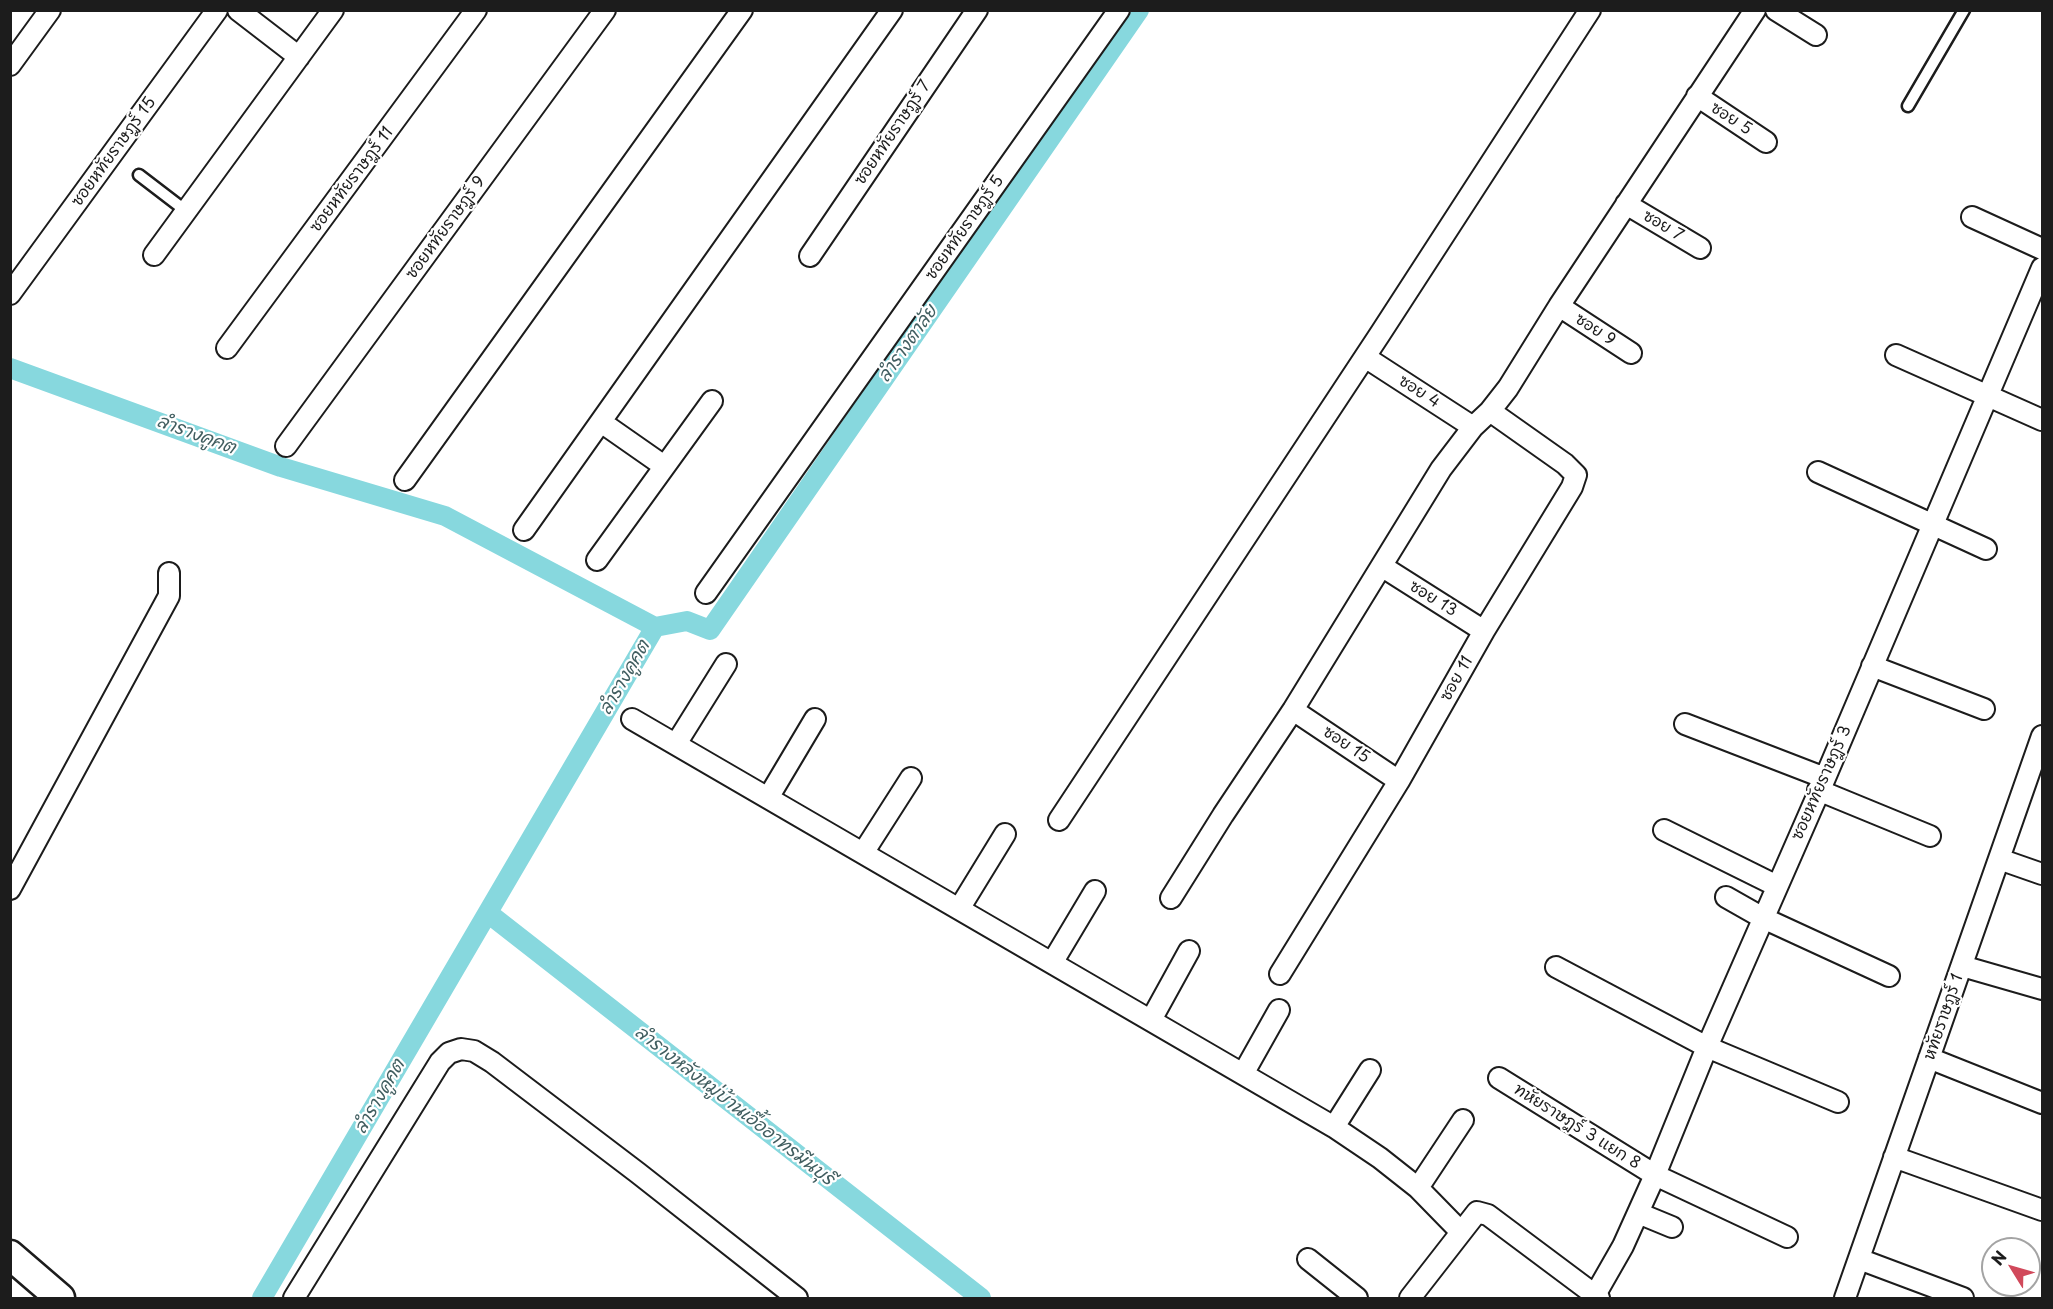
<!DOCTYPE html>
<html>
<head>
<meta charset="utf-8">
<style>
  body { margin:0 }
  #map { position:relative; width:2053px; height:1309px; overflow:hidden; background:#fff; font-family:"Playpen Sans",sans-serif }
  canvas { display:block }
  .frame { position:absolute; inset:0; border:12px solid #1c1c1c; pointer-events:none }
  .north { position:absolute; left:1981px; top:1237px; width:60px; height:60px; box-sizing:border-box; background:#fff; border:2px solid #a4a4a4; border-radius:50%; rotate:307deg; font-size:16px; font-weight:700; line-height:24px; text-align:center; color:#1c1c1c }
  .north::after { content:''; display:block; margin:auto; width:21px; height:27px; background:#d1495b; clip-path:polygon(50% 0,100% 100%,50% 72%,0 100%) }
</style>
</head>
<body>
<div id="map">
<canvas width="2053" height="1309"></canvas>
<div class="frame"></div>
<div class="north">N</div>
</div>
<script>
const g = document.querySelector('canvas').getContext('2d');
g.lineJoin = 'round';
const toPath = rows => new Path2D(rows.map(r => 'M' + r).join(''));
function strokePath(path, color, width, dash) { g.strokeStyle = color; g.lineWidth = width; g.lineCap = dash ? 'butt' : 'round'; g.setLineDash(dash || []); g.stroke(path); }
function drawText(font, color, halo, rows, align = 'center') {
  g.font = font + ' "Playpen Sans","Playpen Sans Thai",sans-serif'; g.lineWidth = 4.5; g.setLineDash([]); g.textBaseline = 'middle'; g.strokeStyle = halo; g.fillStyle = color; for (const [text, x, y, turn = 0] of rows) {
    g.save(); g.translate(x, y); g.rotate((+turn || 0) * Math.PI / 180); g.textAlign = isNaN(turn) ? turn : align; if (halo) g.strokeText(text, 0, 0); g.fillText(text, 0, 0); g.restore();
  }
}
const canal = toPath([
  [10,368,281,467,445,516,655,627,262,1298],
  [655,627,687,621,710,630,1139,10],
  [488,913,981,1298]
]);
const lane = toPath([
  [1908,106,1964,10],
  [139,175,186,211]
]);
const street = toPath([
  [238,10,299,57],
  [1776,10,1816,35],
  [10,65,50,10],
  [1697,96,1766,142],
  [1626,204,1700,248],
  [1972,217,2042,249],
  [154,255,333,10],
  [810,256,977,10],
  [10,294,217,10],
  [1559,306,1631,353],
  [227,348,476,10],
  [1896,355,2042,420],
  [1365,357,1473,427],
  [601,422,664,466],
  [286,446,605,10],
  [1818,472,1986,549],
  [405,480,742,10],
  [524,530,892,10],
  [597,560,712,401],
  [1383,567,1484,631],
  [706,593,1119,10],
  [1872,666,1984,709],
  [1293,710,1399,781],
  [632,719,1334,1127,1380,1158,1418,1188,1461,1232],
  [1685,724,1825,778],
  [676,744,726,664],
  [1818,790,1930,836],
  [768,798,815,719],
  [1059,820,1380,334,1590,10],
  [1664,830,1777,886],
  [863,853,911,778],
  [1999,859,2042,874],
  [10,889,169,596,169,573],
  [1726,897,1763,918,1889,976],
  [1171,898,1223,815,1293,710,1441,469,1473,427,1490,411,1508,388,1559,306,1755,10],
  [959,909,1005,834],
  [1052,963,1095,891],
  [1962,966,2042,989],
  [1556,967,1707,1047,1838,1102],
  [1280,974,1399,781,1484,631,1572,487,1576,475,1565,464,1490,411],
  [1151,1020,1189,951],
  [1929,1058,2042,1103],
  [1243,1074,1279,1010],
  [1499,1078,1655,1175,1787,1237],
  [1334,1127,1370,1070],
  [1894,1157,2042,1210],
  [1418,1188,1463,1120],
  [1638,1213,1672,1227],
  [1308,1259,1357,1298],
  [1859,1259,1963,1298],
  [1595,1295,1623,1246,1655,1175,1707,1047,1825,778,2042,268],
  [294,1298,440,1062,449,1053,461,1049,474,1051,492,1062,638,1173,797,1298],
  [1410,1298,1477,1212,1488,1215,1599,1298],
  [1845,1298,2042,736]
]);
const secondary = toPath([
  [10,1255,60,1298]
]);
const streetNames = [
  ["ซอย 5",1731,119,33],
  ["ซอยหทัยราษฎร์ 7",893,133,-56],
  ["ซอยหทัยราษฎร์ 15",114,152,-54],
  ["ซอยหทัยราษฎร์ 11",352,180,-53],
  ["ซอย 7",1663,226,31],
  ["ซอยหทัยราษฎร์ 9",446,228,-54],
  ["ซอยหทัยราษฎร์ 5",965,228,-55],
  ["ซอย 9",1595,330,33],
  ["ซอย 4",1419,392,33],
  ["ซอย 13",1433,599,32],
  ["ซอย 11",1457,679,-60],
  ["ซอย 15",1346,745,34],
  ["ซอยหทัยราษฎร์ 3",1822,783,-66],
  ["หทัยราษฎร์ 1",1944,1017,-71],
  ["ทหัยราษฎร์ 3 แยก 8",1577,1127,32]
];
const waterNames = [
  ["ลำรางตาลัย",908,344,-55],
  ["ลำรางคูคต",196,435,20],
  ["ลำรางคูคต",625,678,-60],
  ["ลำรางคูคต",380,1097,-60],
  ["ลำรางหลังหมู่บ้านเอื้ออาทรมีนบุรี",734,1106,38]
];
strokePath(canal, '#87d8de', 20);
strokePath(lane, '#1c1c1c', 15);
strokePath(street, '#1c1c1c', 24);
strokePath(secondary, '#1c1c1c', 33);
strokePath(lane, '#fff', 10);
strokePath(street, '#fff', 20);
strokePath(secondary, '#fff', 28);
drawText('16px', '#1c1c1c', '#fff', streetNames);
drawText('italic 18px', '#415e60', '#fff', waterNames);
</script>
</body>
</html>
